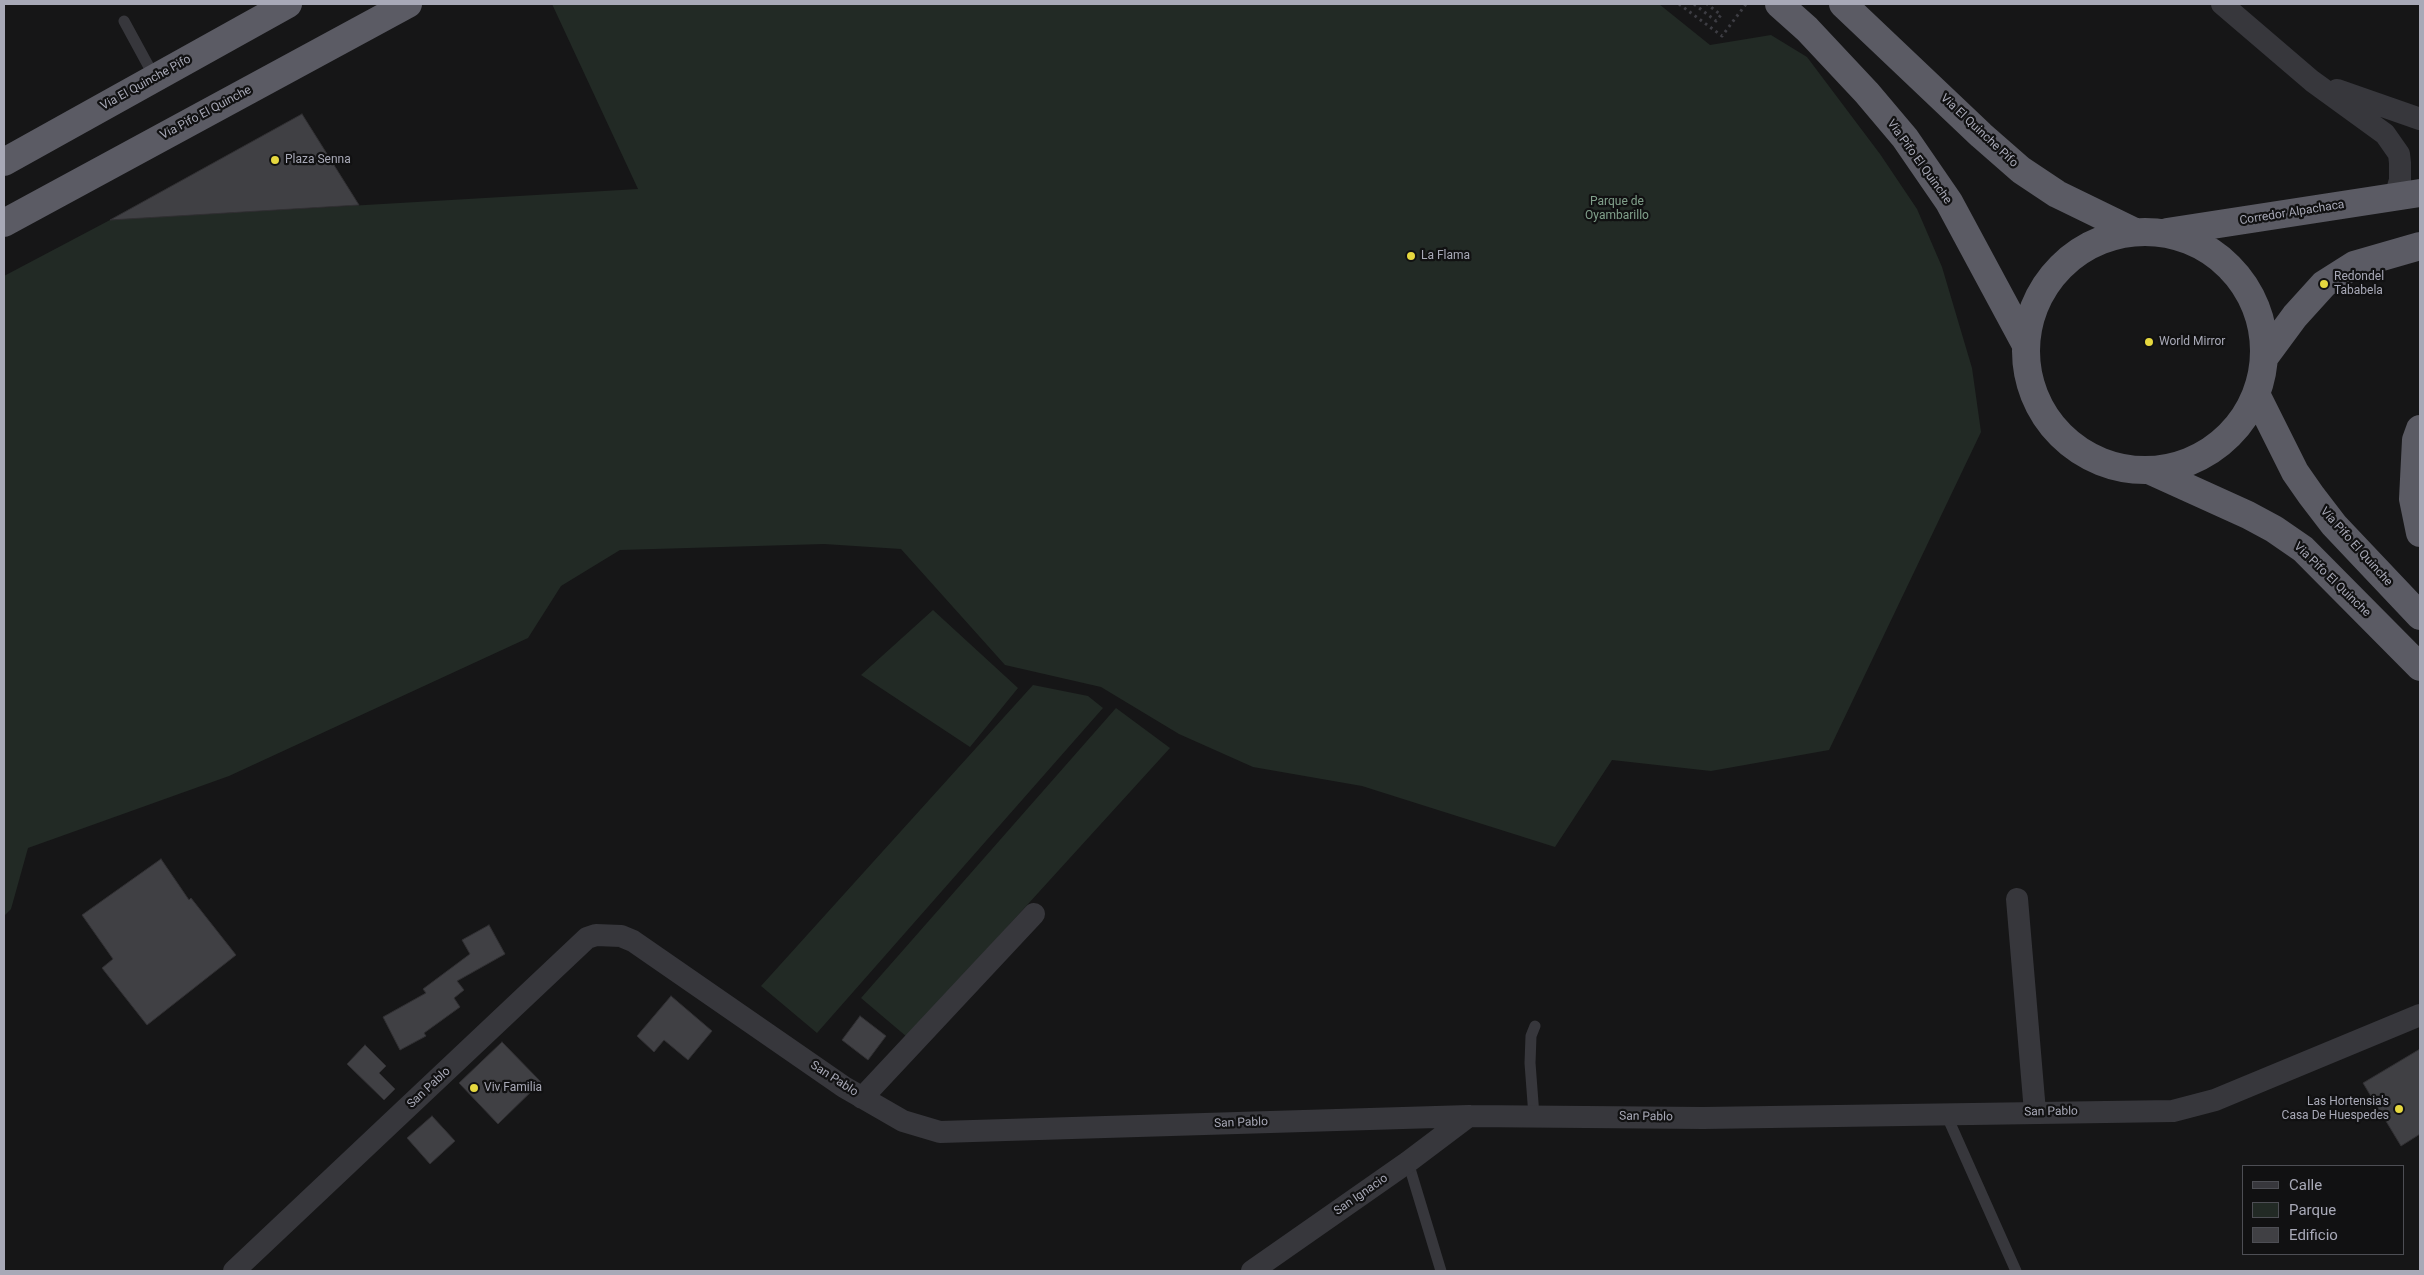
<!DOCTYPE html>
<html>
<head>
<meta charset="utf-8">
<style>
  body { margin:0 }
  #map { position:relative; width:2424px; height:1275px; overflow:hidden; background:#161617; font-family:Roboto,sans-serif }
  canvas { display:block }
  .frame { position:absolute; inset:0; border:5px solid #a8a9b7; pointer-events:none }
  .legend { position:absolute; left:2242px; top:1165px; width:162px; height:90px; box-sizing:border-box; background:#111112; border:1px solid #4d4e54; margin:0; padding:6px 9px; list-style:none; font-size:15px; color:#a8a9b7 }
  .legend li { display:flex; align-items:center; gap:10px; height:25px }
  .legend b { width:25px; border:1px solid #4d4e54 }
</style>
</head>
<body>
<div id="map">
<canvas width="2424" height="1275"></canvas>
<div class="frame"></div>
<ul class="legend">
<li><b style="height:6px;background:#37373c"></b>Calle</li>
<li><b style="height:14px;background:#222a25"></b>Parque</li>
<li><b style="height:14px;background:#404044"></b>Edificio</li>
</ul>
</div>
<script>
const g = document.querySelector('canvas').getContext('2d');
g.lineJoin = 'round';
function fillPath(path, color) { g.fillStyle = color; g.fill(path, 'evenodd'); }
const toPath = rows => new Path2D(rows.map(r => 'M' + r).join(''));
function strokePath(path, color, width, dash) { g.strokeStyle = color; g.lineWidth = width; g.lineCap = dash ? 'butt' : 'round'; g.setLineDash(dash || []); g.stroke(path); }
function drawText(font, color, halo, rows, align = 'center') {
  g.font = font + ' Roboto,sans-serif'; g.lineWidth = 4.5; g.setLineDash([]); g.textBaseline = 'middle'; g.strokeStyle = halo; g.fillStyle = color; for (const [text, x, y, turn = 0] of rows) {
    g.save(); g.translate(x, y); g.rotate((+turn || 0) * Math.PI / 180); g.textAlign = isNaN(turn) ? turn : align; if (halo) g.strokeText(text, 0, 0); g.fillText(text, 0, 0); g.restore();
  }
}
const green = toPath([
  [552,4,1659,4,1710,45,1771,35,1807,57,1880,154,1917,209,1942,267,1972,368,1981,432,1829,750,1711,771,1612,760,1555,847,1362,786,1253,767,1179,734,1101,687,1005,665,901,549,824,544,620,550,561,586,528,638,229,776,28,848,11,909,4,916,4,276,110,220,638,189],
  [933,610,1018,688,970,747,861,675],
  [1033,685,1088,696,1103,708,817,1033,761,986],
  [1116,708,1170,748,907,1037,861,998]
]);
const building = toPath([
  [302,114,359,205,110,220,302,114],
  [161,859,189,900,191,898,236,955,147,1025,102,968,113,959,82,915,161,859],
  [489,925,505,954,457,981,464,990,454,998,460,1007,424,1033,426,1036,400,1050,383,1017,426,993,423,989,470,954,462,940,489,925],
  [671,996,712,1031,688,1060,664,1040,654,1052,637,1036,671,996],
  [860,1016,886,1036,868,1060,842,1040,860,1016],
  [502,1042,541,1082,498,1124,459,1083,502,1042],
  [365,1045,386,1066,379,1073,395,1089,384,1100,347,1064,365,1045],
  [2420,1049,2420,1134,2401,1146,2363,1083,2420,1049],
  [432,1116,455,1141,430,1164,407,1138,432,1116]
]);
const path = toPath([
  [1679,4,1722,36,1746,4],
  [1694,4,1716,21,1721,15,1707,4]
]);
const service = toPath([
  [124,21,155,78],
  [1946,1114,2016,1271],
  [1534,1116,1530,1063,1531,1036,1535,1026],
  [1408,1162,1441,1271]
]);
const minor = toPath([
  [2222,4,2312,81,2385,134,2399,154,2400,163,2400,180,2395,197],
  [2337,90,2420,119],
  [2017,899,2035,1112],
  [862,1098,1034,914],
  [234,1271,587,938,596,935,621,936,633,941,844,1087,903,1121,940,1132,1469,1116,1703,1118,2173,1111,2215,1100,2420,1015],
  [1252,1271,1408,1162,1469,1116]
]);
const trunk = toPath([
  [1779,4,1807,29,1867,93,1905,138,1949,202,2026,345],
  [1843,4,1981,135,2021,170,2057,194,2133,231],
  [4,162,288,4],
  [4,223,408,4],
  [2167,232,2420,193],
  '2026 351a119 119 0 1 1 238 0a119 119 0 1 1-238 0Z',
  [2264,358,2295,316,2324,284,2354,265,2420,246],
  [2256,394,2295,472,2311,495,2334,525,2420,616],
  [2420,429,2416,440,2413,499,2420,533],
  [2151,471,2248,515,2274,529,2303,549,2420,667]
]);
const markers = [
  [275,160,5,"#e6d83f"],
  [1411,256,5,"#e6d83f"],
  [2324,284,5,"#e6d83f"],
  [2149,342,5,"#e6d83f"],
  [474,1088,5,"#e6d83f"],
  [2399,1109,5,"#e6d83f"]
];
const streetNames = [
  ["Via El Quinche Pifo",146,83,-29],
  ["Via Pifo El Quinche",206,113,-28],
  ["Via El Quinche Pifo",1979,131,43],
  ["Via Pifo El Quinche",1919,162,54],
  ["Corredor Alpachaca",2292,213,-9],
  ["Vía Pifo El Quinche",2356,547,48],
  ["Via Pifo El Quinche",2332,580,44],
  ["San Pablo",834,1079,33],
  ["San Pablo",429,1088,-43],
  ["San Pablo",2051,1112,-1],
  ["San Pablo",1646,1117,1],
  ["San Pablo",1241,1123,-2],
  ["San Ignacio",1361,1195,-35]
];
const poiNames = [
  ["Plaza Senna",285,160],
  ["La Flama",1421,256],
  ["Redondel",2334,277],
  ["Tababela",2334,291],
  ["World Mirror",2159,342],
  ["Viv Familia",484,1088],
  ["Las Hortensia's",2389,1102,"right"],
  ["Casa De Huespedes",2389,1116,"right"]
];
const parkNames = [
  ["Parque de",1617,202],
  ["Oyambarillo",1617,216]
];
fillPath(green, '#222a25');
fillPath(building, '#404044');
strokePath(building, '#313033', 1);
strokePath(path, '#3d3d43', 3, [2.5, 4]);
strokePath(service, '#37373c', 11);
strokePath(minor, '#37373c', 22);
strokePath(trunk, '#5b5b64', 28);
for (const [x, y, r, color] of markers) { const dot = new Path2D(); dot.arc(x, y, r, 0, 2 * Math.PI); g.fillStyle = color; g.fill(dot); strokePath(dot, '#111112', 2); }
drawText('12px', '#a8a9b7', '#111112', streetNames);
drawText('12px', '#a8a9b7', '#111112', poiNames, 'left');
drawText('12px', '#81a08b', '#111112', parkNames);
</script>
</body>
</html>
